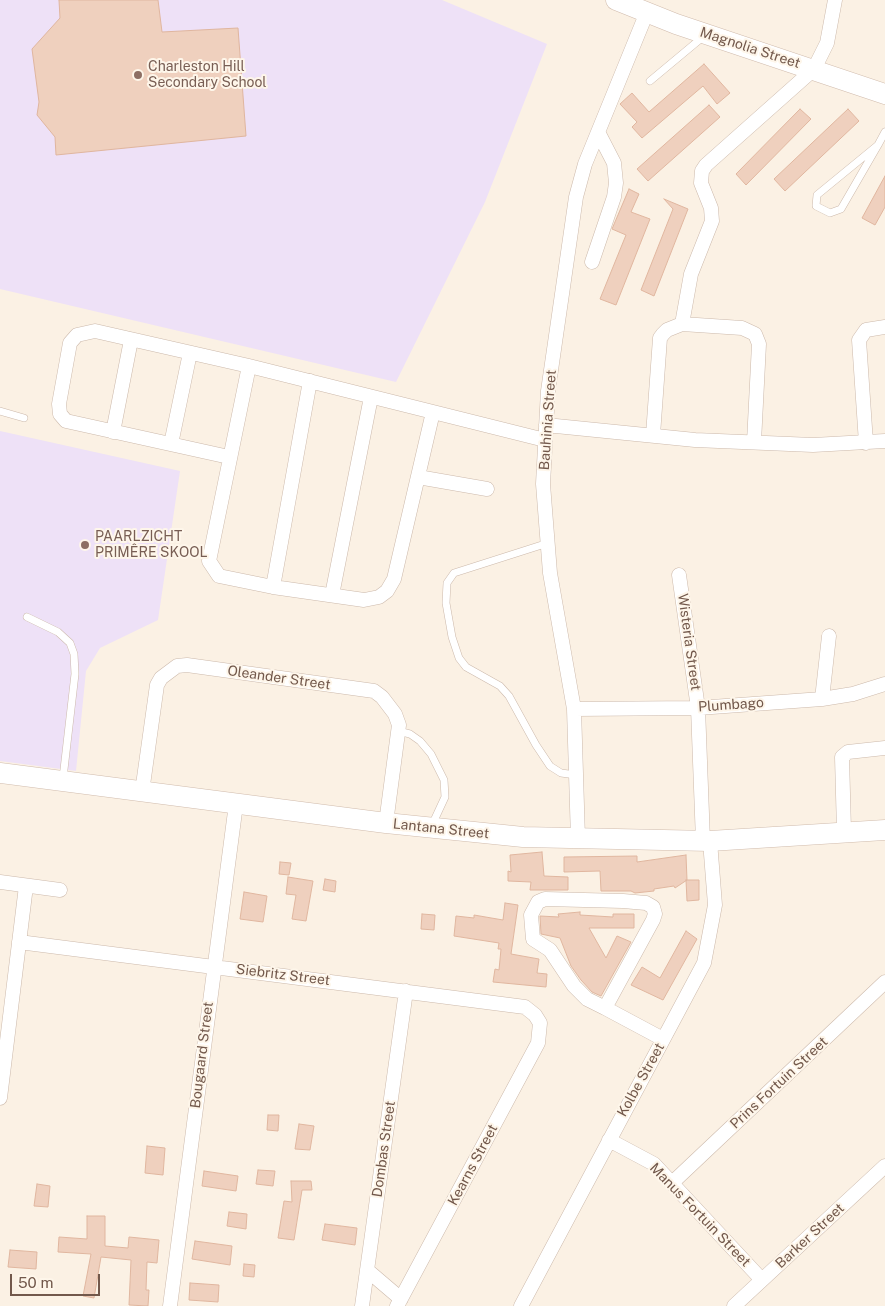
<!DOCTYPE html>
<html>
<head>
<meta charset="utf-8">
<style>
  body { margin:0 }
  #map { position:relative; width:885px; height:1306px; overflow:hidden; background:#fbf1e4; font-family:"Public Sans",sans-serif }
  canvas { display:block }
  .scale { position:absolute; left:10px; top:1274px; width:90px; height:22px; box-sizing:border-box; border:2px solid #72584b; border-top:0; padding-left:6px; font-size:15px; line-height:18px; white-space:nowrap; color:#72584b; -webkit-text-stroke:4px #fef6ea; paint-order:stroke }
</style>
</head>
<body>
<div id="map">
<canvas width="885" height="1306"></canvas>
<div class="scale">50 m</div>
</div>
<script>
const g = document.querySelector('canvas').getContext('2d');
g.lineJoin = 'round';
function fillPath(path, color) { g.fillStyle = color; g.fill(path, 'evenodd'); }
const toPath = rows => new Path2D(rows.map(r => 'M' + r).join(''));
function strokePath(path, color, width, dash) { g.strokeStyle = color; g.lineWidth = width; g.lineCap = dash ? 'butt' : 'round'; g.setLineDash(dash || []); g.stroke(path); }
function drawText(font, color, halo, rows, align = 'center') {
  g.font = font + ' "Public Sans",sans-serif'; g.lineWidth = 4; g.setLineDash([]); g.textBaseline = 'middle'; g.strokeStyle = halo; g.fillStyle = color; for (const [text, x, y, turn = 0] of rows) {
    g.save(); g.translate(x, y); g.rotate((+turn || 0) * Math.PI / 180); g.textAlign = isNaN(turn) ? turn : align; if (halo) g.strokeText(text, 0, 0); g.fillText(text, 0, 0); g.restore();
  }
}
const education = toPath([
  [0,0,442,0,547,44,485,202,396,382,0,289],
  [0,431,180,471,158,620,100,648,86,671,76,771,0,761]
]);
const building = toPath([
  [59,0,158,0,162,32,238,28,246,136,56,155,55,137,37,115,39,102,32,49,60,18,59,0],
  [704,64,730,93,717,104,703,86,642,138,632,127,637,122,620,104,632,93,649,112,704,64],
  [709,105,720,117,648,181,637,169,709,105],
  [800,109,811,119,746,185,736,174,800,109],
  [848,109,859,121,785,191,774,179,848,109],
  [885,176,885,207,875,225,862,218,885,176],
  [629,189,639,194,631,212,650,219,616,305,600,299,626,235,612,229,629,189],
  [664,199,688,209,654,296,641,290,673,209,664,199],
  [542,852,544,876,568,877,568,890,530,890,531,882,508,881,508,871,511,872,510,855,542,852],
  [686,855,687,880,675,888,674,886,654,889,654,891,635,893,631,891,601,891,600,871,564,872,564,857,637,856,637,862,686,855],
  [280,862,291,863,289,875,279,874,280,862],
  [288,877,313,881,306,921,292,919,296,895,286,894,288,877],
  [325,879,336,881,335,892,323,890,325,879],
  [686,880,699,880,699,900,687,901,686,880],
  [244,892,267,896,263,922,240,919,244,892],
  [505,903,518,905,511,954,539,959,537,973,547,974,546,987,493,982,495,969,499,970,501,949,498,949,499,943,454,936,456,916,474,918,474,915,503,920,505,903],
  [580,912,580,915,613,917,613,914,634,914,634,928,589,928,606,958,617,936,631,942,601,996,592,992,581,980,571,966,560,938,541,934,540,916,559,917,558,914,580,912],
  [422,914,435,915,434,930,421,929,422,914],
  [686,931,697,939,663,1000,631,985,642,967,660,978,686,931],
  [268,1115,279,1115,278,1131,267,1130,268,1115],
  [299,1124,314,1126,310,1150,295,1149,299,1124],
  [147,1146,165,1148,163,1175,145,1173,147,1146],
  [258,1170,275,1171,273,1186,256,1184,258,1170],
  [204,1171,238,1176,236,1191,202,1186,204,1171],
  [291,1181,311,1181,312,1190,302,1190,294,1240,278,1238,284,1201,292,1202,291,1181],
  [37,1184,50,1186,48,1207,34,1206,37,1184],
  [229,1212,247,1214,246,1229,227,1226,229,1212],
  [87,1216,105,1216,105,1246,128,1248,129,1237,159,1240,157,1263,147,1262,146,1290,149,1290,148,1306,129,1305,131,1260,101,1257,94,1298,83,1296,91,1254,58,1252,59,1237,87,1239,87,1216],
  [325,1224,357,1228,355,1245,322,1240,325,1224],
  [195,1241,232,1246,230,1265,192,1259,195,1241],
  [10,1250,37,1252,36,1269,8,1267,10,1250],
  [244,1264,255,1265,254,1277,243,1276,244,1264],
  [190,1283,219,1285,218,1302,189,1300,190,1283]
]);
const lane = toPath([
  [650,81,704,36],
  [878,145,841,209,830,213,816,206,817,195,878,145,885,132],
  [0,411,24,418],
  [548,543,454,573,447,583,446,603,452,637,459,658,466,667,500,686,509,696,536,745,550,766,561,773,576,775],
  [27,617,58,632,70,643,74,654,75,674,63,778],
  [398,731,410,734,420,741,431,754,444,780,445,797,432,825]
]);
const street = toPath([
  [592,262,614,197,616,183,614,163,598,132],
  [682,324,691,274,712,221,711,208,701,183,702,171,706,165,814,69,827,43,835,0],
  [249,366,209,561,219,576,273,587,364,600,379,597,387,591,394,579,433,412],
  [546,425,695,440,813,445,885,441],
  [113,432,131,340],
  [653,435,660,338,663,334,667,330,682,324,742,328,755,334,759,344,754,442],
  [866,443,859,340,866,330,885,327],
  [171,444,190,353],
  [229,457,66,421,60,414,59,404,70,343,77,335,95,331,249,366,545,440],
  [418,477,487,489],
  [679,575,698,708,703,841],
  [273,587,310,381],
  [332,595,371,397],
  [822,699,829,636],
  [574,709,698,708,822,699,853,694,885,684],
  [142,792,157,685,161,678,177,666,187,665,374,691,382,697,395,714,399,725,386,823],
  [844,831,842,757,848,752,885,748],
  [578,839,574,709,550,573,543,484,548,391,576,197,585,164,647,12],
  [0,882,60,890],
  [19,942,525,1007,535,1015,540,1023,538,1043,397,1306],
  [605,1008,653,920,655,914,653,907,646,903,623,901,545,899,538,902,531,915,533,939,550,950,574,986,587,999,605,1008,663,1039],
  [0,1098,26,886],
  [609,1140,654,1164,762,1280],
  [672,1183,885,982],
  [367,1270,401,1299],
  [170,1306,236,804],
  [362,1306,406,991],
  [521,1306,704,963,715,905,710,841],
  [734,1306,885,1166]
]);
const secondary = toPath([
  [616,0,676,24,885,94],
  [0,773,386,823,523,837,710,841,885,830]
]);
const markers = [
  [138,75,5,"#8d6e63"],
  [85,545,5,"#8d6e63"]
];
const streetNames = [
  ["Magnolia Street",750,48,18],
  ["Bauhinia Street",548,420,-86],
  ["Wisteria Street",689,642,82],
  ["Oleander Street",279,678,8],
  ["Plumbago",731,705,-4],
  ["Lantana Street",441,829,6],
  ["Siebritz Street",283,975,7],
  ["Bougaard Street",202,1055,-83],
  ["Kolbe Street",641,1080,-61],
  ["Prins Fortuin Street",779,1083,-43],
  ["Dombas Street",384,1149,-82],
  ["Kearns Street",473,1165,-62],
  ["Manus Fortuin Street",700,1215,46],
  ["Barker Street",810,1236,-43]
];
const educationNames = [
  ["Charleston Hill",148,67],
  ["Secondary School",148,83],
  ["PAARLZICHT",95,537],
  ["PRIMÊRE SKOOL",95,553]
];
fillPath(education, '#eee1f7');
fillPath(building, '#efd0be');
strokePath(building, '#e0b69f', 1);
strokePath(lane, '#ccb9ab', 8);
strokePath(street, '#ccb9ab', 15);
strokePath(secondary, '#d0bbac', 21);
strokePath(lane, '#fff', 7);
strokePath(street, '#fff', 14);
strokePath(secondary, '#fff', 20);
for (const [x, y, r, color] of markers) { const dot = new Path2D(); dot.arc(x, y, r, 0, 2 * Math.PI); g.fillStyle = color; g.fill(dot); strokePath(dot, '#fef6ea', 2); }
drawText('14px', '#72584b', '#fef6ea', streetNames);
drawText('14px', '#785e54', '#fef6ea', educationNames, 'left');
</script>
</body>
</html>
